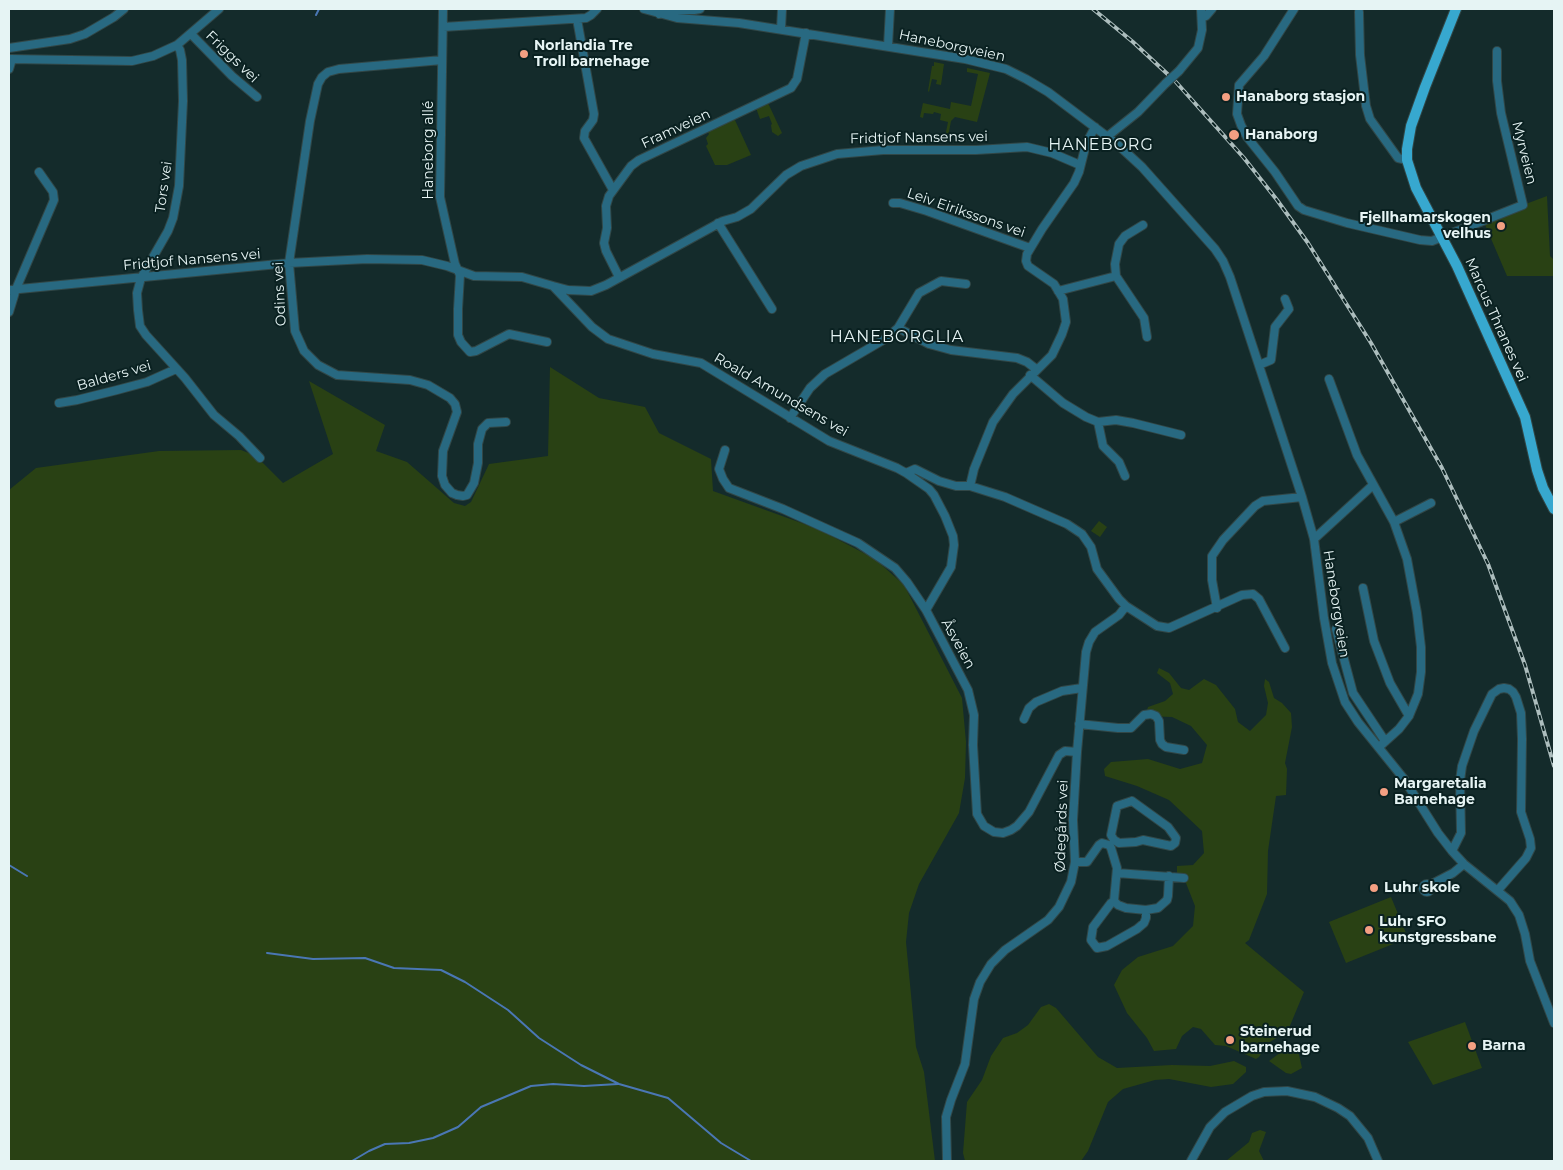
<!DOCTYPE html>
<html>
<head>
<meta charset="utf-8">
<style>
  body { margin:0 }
  #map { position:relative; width:1563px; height:1170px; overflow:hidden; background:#142b2b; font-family:Montserrat,sans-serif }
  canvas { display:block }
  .frame { position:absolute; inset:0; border:10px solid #e6f4f4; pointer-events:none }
</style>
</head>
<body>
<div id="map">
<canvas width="1563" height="1170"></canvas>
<div class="frame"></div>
</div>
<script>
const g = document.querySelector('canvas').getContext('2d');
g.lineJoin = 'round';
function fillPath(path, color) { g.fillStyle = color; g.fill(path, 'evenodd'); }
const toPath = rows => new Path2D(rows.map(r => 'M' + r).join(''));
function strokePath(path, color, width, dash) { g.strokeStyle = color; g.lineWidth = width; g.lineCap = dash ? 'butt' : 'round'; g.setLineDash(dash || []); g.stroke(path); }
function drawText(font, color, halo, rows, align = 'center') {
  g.font = font + ' Montserrat,sans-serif'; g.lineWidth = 4; g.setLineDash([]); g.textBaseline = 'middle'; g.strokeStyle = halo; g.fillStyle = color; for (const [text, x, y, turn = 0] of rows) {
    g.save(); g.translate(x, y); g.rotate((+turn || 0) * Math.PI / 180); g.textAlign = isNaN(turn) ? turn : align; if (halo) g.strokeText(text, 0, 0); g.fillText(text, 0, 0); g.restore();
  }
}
const green = toPath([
  [934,62,944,64,941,85,936,84,937,80,932,79,929,92,928,91,932,66,934,66],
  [967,68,990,73,977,122,955,117,951,121,948,137,945,137,948,122,940,120,941,114,934,112,933,114,924,113,923,118,920,117,923,103,950,109,951,102,971,106,978,74,967,72],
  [768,103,782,133,778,136,772,132,771,125,772,124,769,116,760,119,756,108],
  [734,118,751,155,727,165,715,165,706,146,708,144,706,138,709,134,707,130],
  [1547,196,1550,256,1554,260,1554,276,1507,276,1483,220],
  [550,367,599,398,645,407,659,433,711,459,713,491,818,529,875,559,904,585,962,698,966,742,965,778,959,813,919,884,909,913,906,942,916,1047,924,1072,935,1161,9,1161,9,490,36,468,159,451,241,450,256,456,283,483,333,454,309,381,385,425,376,451,407,462,454,503,465,506,471,502,489,464,548,456],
  [1099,521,1107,527,1100,537,1091,531],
  [1159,668,1169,673,1181,688,1189,690,1204,679,1216,685,1235,709,1238,722,1250,731,1266,715,1268,703,1264,686,1265,679,1269,682,1274,698,1282,703,1291,713,1292,727,1285,763,1287,769,1286,795,1276,796,1268,851,1267,894,1249,940,1245,943,1304,992,1289,1028,1280,1036,1268,1043,1259,1057,1256,1059,1226,1046,1215,1045,1201,1029,1193,1027,1182,1036,1176,1049,1154,1051,1147,1038,1127,1013,1114,985,1122,970,1138,957,1173,946,1193,926,1195,906,1184,878,1177,873,1177,866,1193,865,1204,853,1202,831,1169,800,1137,786,1105,776,1104,769,1111,762,1148,759,1180,769,1202,763,1207,745,1191,726,1172,717,1145,716,1148,707,1165,701,1173,694,1170,683,1157,673],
  [1391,897,1408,938,1346,963,1329,922],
  [1049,1004,1056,1008,1098,1057,1117,1068,1172,1065,1210,1066,1234,1061,1246,1067,1246,1072,1233,1084,1211,1087,1169,1079,1155,1080,1123,1089,1108,1102,1088,1151,1081,1161,965,1161,963,1153,967,1102,982,1080,991,1056,1003,1038,1017,1033,1028,1025,1041,1007],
  [1465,1022,1482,1068,1433,1085,1408,1042],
  [1292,1044,1297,1046,1302,1068,1291,1074,1286,1073,1269,1061],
  [1260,1130,1266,1132,1259,1151,1264,1161,1226,1161,1249,1142,1252,1133]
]);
const stream = toPath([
  [316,15,319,9],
  [9,865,27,876],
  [267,953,313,959,365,958,394,968,441,970,465,982,508,1010,539,1038,581,1065,619,1084,668,1098,721,1143,751,1161],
  [352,1161,369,1151,385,1144,409,1143,433,1138,458,1127,481,1107,531,1086,553,1084,584,1086,618,1084]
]);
const minor = toPath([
  [443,9,440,197,455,264,460,275,458,309,458,335,461,342,470,352,476,351,509,334,547,342],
  [644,9,677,18,739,23,965,59,1006,69,1026,79,1048,92,1117,144,1142,167,1215,249,1223,261,1230,277,1302,497,1314,539,1324,618,1332,663,1345,702,1358,722,1404,779,1438,833,1452,851,1464,864,1510,901,1519,915,1525,934,1530,961,1554,1023],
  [1294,9,1264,56,1239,85,1237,114,1241,125,1247,137,1275,172,1298,206,1304,210,1347,223,1420,240,1432,241,1523,205,1501,113,1497,81,1497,51],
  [1359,12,1360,55,1366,106,1370,119,1398,158,1407,160],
  [659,14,665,10,694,10,700,9],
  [1202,17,1206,16,1212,9],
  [577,19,594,114,593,120,585,131,584,138,613,190],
  [443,27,586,18,591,15,597,9],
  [781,29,782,9],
  [191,34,232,76,257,97],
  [177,45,180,50,182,60,183,101,179,186,173,218,168,231,141,278,137,293,138,310,140,326,146,335,185,378,214,415,239,436,260,458],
  [888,46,890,9],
  [9,48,70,39,85,34,114,17,124,9],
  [9,59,132,61,153,56,177,45,219,9],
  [442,60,339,69,328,72,322,77,318,84,310,121,289,263,295,331,304,351,318,365,337,375,410,380,428,385,450,398,455,404,457,412,443,451,442,476,445,485,452,493,457,495,463,496,467,495,474,483,478,463,478,444,482,429,488,423,506,422],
  [9,69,12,59],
  [1179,71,1198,48,1202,30,1201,9],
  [1108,136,1138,112,1166,83],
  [893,203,900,203,927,211,1030,248],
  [718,223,772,309],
  [1116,276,1115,264,1119,244,1125,236,1143,225],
  [619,277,606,251,604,243,607,228,606,206,609,196,631,166,639,160,791,88,797,79,806,33],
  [553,286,568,290,591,291,606,285,723,221,737,217,751,209,786,175,801,166,837,154,883,150,976,150,1027,147,1052,153,1080,165],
  [9,290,289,263,367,259,422,260,447,266,474,276,522,277,553,286,592,327,608,339,653,354,701,363,829,441,897,468,906,473,915,469,939,481,956,486,970,486,1005,497,1067,524,1082,534,1091,547,1097,569,1119,599,1126,606,1157,626,1169,628,1242,595,1253,594,1259,599,1285,648],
  [1058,291,1116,276,1144,318,1147,337],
  [9,312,16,289,54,200,53,192,39,172],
  [898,328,919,293,941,281,966,284],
  [1259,365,1271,360,1275,327,1289,309,1285,299],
  [1030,375,1063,403,1086,417,1098,422,1116,420,1133,423,1181,435],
  [1329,379,1357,455,1394,522,1407,559,1417,613,1421,647,1421,672,1418,694,1409,716,1399,729,1379,747],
  [59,403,77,400,117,390,147,382,176,369],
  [790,418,810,388,825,374,885,339,898,328,929,344,951,350,1017,358,1027,362,1036,369],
  [1098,422,1103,446,1119,462,1125,476],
  [725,450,719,469,723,479,729,488,783,509,858,543,895,568,907,582,926,610,968,690,974,715,973,745,977,814,984,826,994,832,1003,833,1011,830,1017,826,1029,812,1059,755,1065,751,1077,752],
  [906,473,929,489,934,495,945,516,953,536,954,545,951,567,926,610],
  [970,486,974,469,993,422,1013,394,1052,355,1062,334,1066,322,1063,299,1054,284,1028,266,1026,261,1027,254,1042,229,1074,183,1079,172,1086,144,1095,127],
  [1394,522,1431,503],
  [1314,539,1373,485],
  [1363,588,1374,641,1390,683,1409,716],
  [1217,608,1212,580,1212,556,1223,540,1255,506,1263,501,1302,497],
  [1336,629,1353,693,1385,741],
  [1024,719,1029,708,1036,702,1062,691,1082,688],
  [1079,724,1118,728,1131,728,1144,715,1151,714,1156,716,1159,721,1160,740,1162,744,1166,747,1184,750],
  [1132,801,1168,827,1176,838,1175,843,1171,846,1143,840,1136,842,1119,843,1114,840,1111,835,1117,806,1132,801],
  [1452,851,1461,833,1460,781,1462,766,1474,731,1492,694,1499,689,1504,688,1509,689,1513,692,1516,697,1521,713,1522,739,1521,812,1530,839,1531,848,1526,858,1498,890],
  [1075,862,1087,862,1099,845,1102,843,1109,845,1111,848,1117,868,1114,901,1118,905,1126,908,1146,910,1158,908,1167,900,1168,896,1169,876],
  [1117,873,1184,878],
  '1423 888a4 4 0 1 1 8 0a4 4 0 1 1-8 0Z',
  [1430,885,1453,873,1464,864],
  [1114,901,1111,903,1093,927,1091,940,1097,948,1107,946,1137,929,1144,923,1146,918,1146,910],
  [947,1161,946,1117,951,1100,965,1064,974,999,980,982,991,964,1005,950,1048,920,1059,907,1071,882,1075,862,1073,820,1077,752,1086,652,1089,642,1095,632,1119,615,1126,606],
  [1191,1161,1210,1127,1225,1112,1252,1096,1264,1092,1287,1091,1315,1097,1338,1108,1350,1116,1368,1138,1378,1161]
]);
const major = toPath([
  [1456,9,1425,87,1411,126,1407,149,1407,160,1416,188,1457,266,1525,417,1537,470,1543,488,1554,509]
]);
const rail = toPath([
  [1093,9,1133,42,1175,81,1244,158,1277,200,1308,243,1371,343,1442,468,1488,564,1525,665,1554,766]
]);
const minorBridge = toPath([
  [1166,83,1179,71]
]);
const markers = [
  [524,54,5,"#f39f82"],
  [1226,97,5,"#f39f82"],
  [1234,135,6,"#f39f82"],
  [1501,226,5,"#f39f82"],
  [1384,792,5,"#f39f82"],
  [1374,888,5,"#f39f82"],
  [1369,930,5,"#f39f82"],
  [1230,1040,5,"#f39f82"],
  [1472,1046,5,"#f39f82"]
];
const poiNames = [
  ["Norlandia Tre",534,46],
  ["Troll barnehage",534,62],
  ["Hanaborg stasjon",1236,97],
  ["Hanaborg",1245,135],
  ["Fjellhamarskogen",1491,218,"right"],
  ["velhus",1491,234,"right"],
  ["Margaretalia",1394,784],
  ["Barnehage",1394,800],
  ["Luhr skole",1384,888],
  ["Luhr SFO",1379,922],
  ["kunstgressbane",1379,938],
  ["Steinerud",1240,1032],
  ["barnehage",1240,1048],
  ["Barna",1482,1046]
];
const streetNames = [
  ["Haneborgveien",952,46,12],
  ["Friggs vei",232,57,44],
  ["Framveien",676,129,-25],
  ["Fridtjof Nansens vei",919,138,-1],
  ["Haneborg allé",429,150,-90],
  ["Myrveien",1524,153,76],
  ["Tors vei",164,187,-82],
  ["Leiv Eirikssons vei",966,213,19],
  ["Fridtjof Nansens vei",192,260,-5],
  ["Odins vei",280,294,-93],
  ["Marcus Thranes vei",1496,320,66],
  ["Balders vei",114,376,-16],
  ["Roald Amundsens vei",781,395,30],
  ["Haneborgveien",1336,604,81],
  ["Åsveien",958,644,61],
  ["Ødegårds vei",1062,826,-88]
];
const quarterNames = [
  ["HANEBORG",1101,145],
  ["HANEBORGLIA",897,337]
];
fillPath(green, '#294114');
strokePath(stream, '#4a77b4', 2);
strokePath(minor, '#314747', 10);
strokePath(major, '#314747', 12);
strokePath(minor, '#286981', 8);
strokePath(major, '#37a8cf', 10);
strokePath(rail, '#acbdbd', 4);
strokePath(rail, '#0a2121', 2, [5.5]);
strokePath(minorBridge, '#314747', 10, []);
strokePath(minorBridge, '#286981', 8);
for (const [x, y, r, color] of markers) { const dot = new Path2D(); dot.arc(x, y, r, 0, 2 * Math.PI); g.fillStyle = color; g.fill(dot); strokePath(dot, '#0a2121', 2); }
drawText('bold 14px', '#e6f4f4', '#0a2121', poiNames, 'left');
drawText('14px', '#e6f4f4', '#0a2121', streetNames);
g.letterSpacing = '1px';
drawText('16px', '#e6f4f4', '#0a2121', quarterNames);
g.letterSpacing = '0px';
</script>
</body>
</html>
